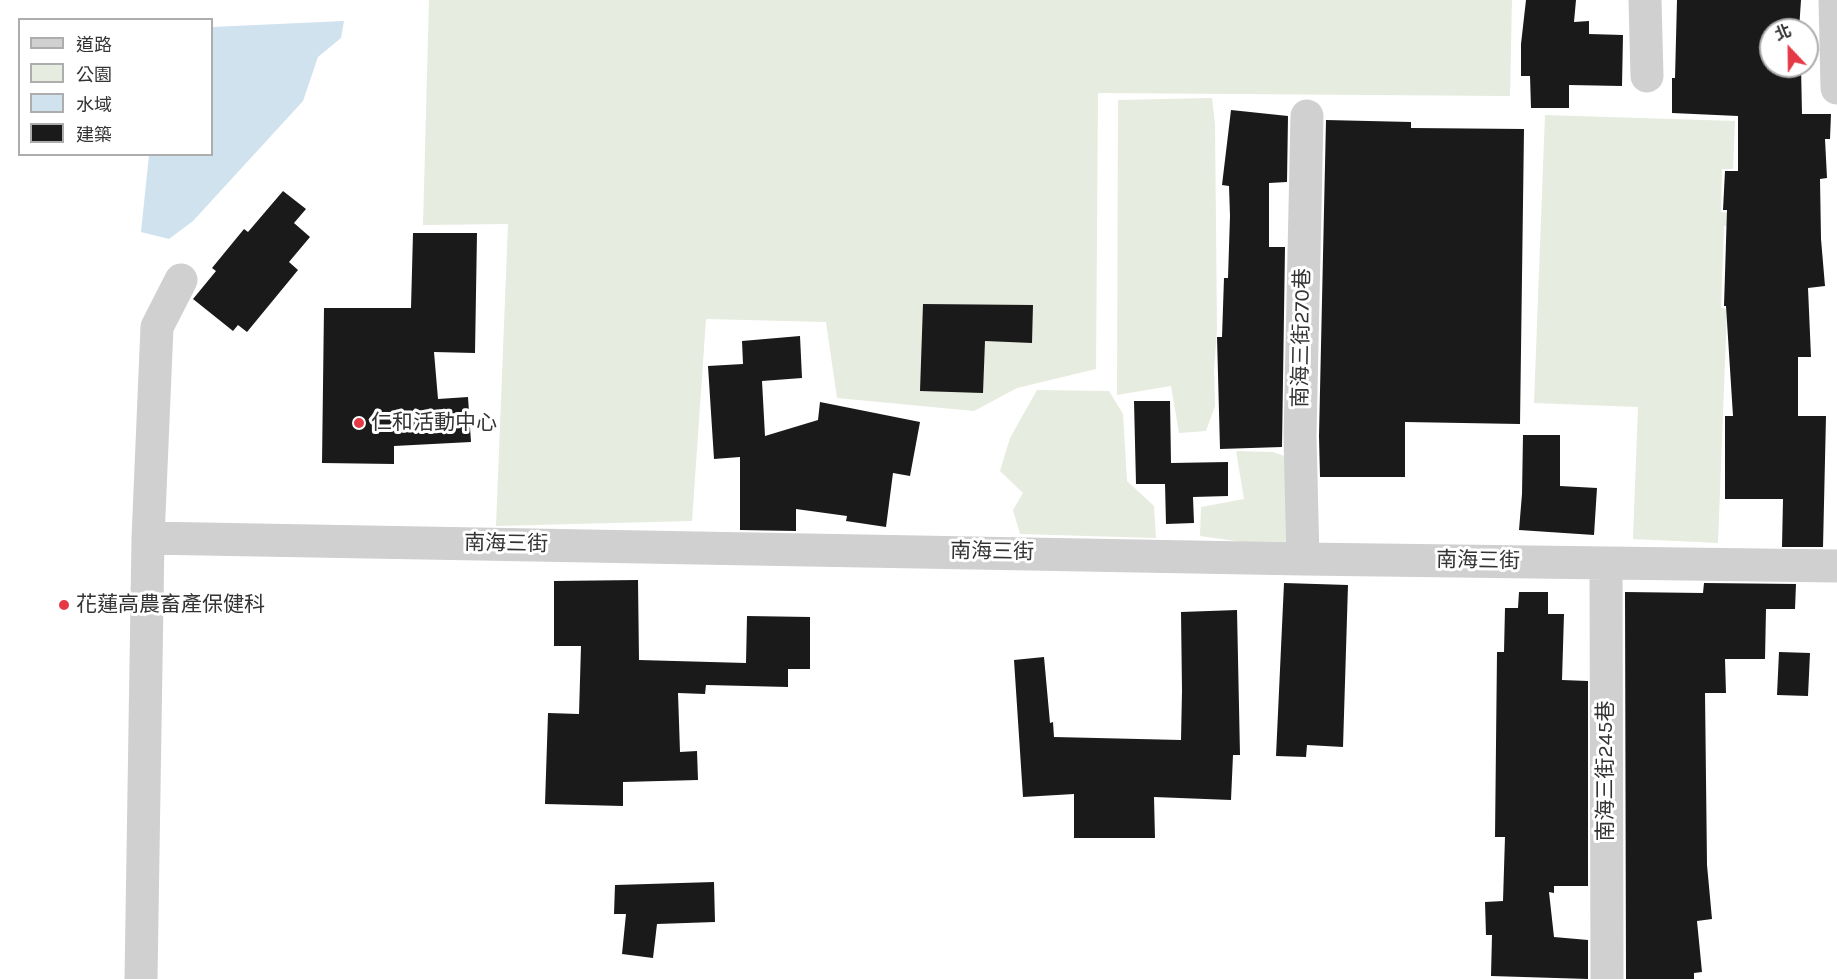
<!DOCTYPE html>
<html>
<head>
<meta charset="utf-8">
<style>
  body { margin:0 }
  #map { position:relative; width:1837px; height:979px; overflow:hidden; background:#fff; font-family:Karla,"Noto Sans TC",sans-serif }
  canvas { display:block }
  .legend { position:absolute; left:18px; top:18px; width:195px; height:138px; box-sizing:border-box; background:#fff; border:2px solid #adadad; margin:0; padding:8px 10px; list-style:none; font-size:18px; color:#333 }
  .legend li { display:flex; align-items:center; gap:12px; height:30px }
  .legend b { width:30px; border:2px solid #adadad }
  .north { position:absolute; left:1759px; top:18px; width:60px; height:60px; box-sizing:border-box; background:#fff; border:2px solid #adadad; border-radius:50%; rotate:338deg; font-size:16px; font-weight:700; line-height:24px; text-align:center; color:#333 }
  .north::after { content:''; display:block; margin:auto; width:21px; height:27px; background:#e63946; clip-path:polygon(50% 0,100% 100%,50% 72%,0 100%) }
</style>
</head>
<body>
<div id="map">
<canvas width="1837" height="979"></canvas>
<ul class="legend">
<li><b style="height:8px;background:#d0d0d0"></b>道路</li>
<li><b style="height:16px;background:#e6ecdf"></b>公園</li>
<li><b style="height:16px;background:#cfe2ee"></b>水域</li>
<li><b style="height:16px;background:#1a1a1a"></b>建築</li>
</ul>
<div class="north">北</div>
</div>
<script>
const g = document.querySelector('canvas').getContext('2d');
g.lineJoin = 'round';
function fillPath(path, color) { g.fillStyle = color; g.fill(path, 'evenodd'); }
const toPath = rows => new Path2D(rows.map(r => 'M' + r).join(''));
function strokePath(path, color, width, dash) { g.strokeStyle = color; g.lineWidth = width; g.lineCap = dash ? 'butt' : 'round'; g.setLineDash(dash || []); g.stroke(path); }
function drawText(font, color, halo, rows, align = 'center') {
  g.font = font + ' Karla,"Noto Sans TC",sans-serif'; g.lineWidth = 6; g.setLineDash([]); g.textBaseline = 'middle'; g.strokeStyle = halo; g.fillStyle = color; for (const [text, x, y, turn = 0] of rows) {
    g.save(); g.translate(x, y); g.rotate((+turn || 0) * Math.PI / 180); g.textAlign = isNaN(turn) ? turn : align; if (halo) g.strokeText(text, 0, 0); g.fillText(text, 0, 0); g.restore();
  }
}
const green = toPath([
  [429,0,1512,0,1510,96,1098,93,1096,369,1017,388,974,411,837,398,826,322,706,319,692,521,496,526,508,224,423,225],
  [1212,98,1215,124,1217,329,1214,370,1215,406,1206,431,1179,433,1171,386,1117,395,1118,100],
  [1545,115,1735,121,1733,169,1722,169,1721,212,1733,213,1732,226,1724,226,1721,308,1727,309,1718,543,1633,539,1638,407,1534,403],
  [1037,390,1109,391,1123,414,1127,481,1154,506,1156,538,1020,534,1013,510,1023,493,1000,471,1010,438],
  [1236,451,1273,452,1290,458,1286,548,1200,536,1201,507,1244,499]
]);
const water = toPath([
  [344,21,341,38,318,57,303,101,193,221,169,239,141,232,149,155,212,154,212,27]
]);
const building = toPath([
  [1526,0,1576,0,1574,22,1589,21,1589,34,1623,35,1622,86,1569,85,1569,108,1531,108,1530,76,1521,76,1521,44],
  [1677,0,1801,0,1799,30,1771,30,1771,66,1801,66,1802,114,1831,114,1830,139,1825,139,1827,178,1820,179,1821,239,1825,286,1808,288,1811,357,1798,357,1798,416,1826,416,1823,547,1782,547,1783,499,1725,499,1725,416,1733,416,1726,306,1724,306,1727,210,1723,210,1725,171,1738,171,1738,116,1672,113,1672,78,1675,78],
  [1231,110,1288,116,1287,182,1269,183,1269,247,1285,247,1282,447,1220,449,1217,337,1222,337,1224,278,1228,278,1230,216,1229,186,1222,185],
  [1326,120,1411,122,1411,128,1524,129,1520,424,1405,422,1405,477,1320,477,1319,436],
  [283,191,306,209,294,223,310,237,289,262,298,270,247,332,238,325,233,331,193,299,216,271,212,268,244,229,248,232],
  [413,233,477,233,475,353,434,352,438,399,468,397,471,442,394,446,394,464,322,463,324,308,411,308],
  [923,304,1033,305,1032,343,985,341,983,393,920,391],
  [800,336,802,378,762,381,765,436,818,420,820,402,920,422,910,476,893,473,886,527,846,521,847,516,796,509,796,531,740,530,740,457,714,459,708,366,743,364,742,341],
  [1134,401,1170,401,1171,463,1228,462,1228,496,1193,497,1194,523,1166,524,1165,484,1136,484],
  [1523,435,1560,435,1560,486,1597,488,1594,535,1519,530,1522,494],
  [638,580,639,660,746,663,747,616,810,617,810,669,788,669,788,687,706,685,705,694,678,693,680,752,697,751,698,780,623,782,623,806,545,804,548,713,579,714,581,646,554,646,554,581],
  [1284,583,1348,585,1343,747,1307,745,1306,757,1276,756],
  [1704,583,1796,584,1795,609,1766,609,1765,659,1725,659,1726,693,1705,693,1707,865,1712,919,1697,921,1702,972,1694,973,1694,979,1626,979,1625,592,1703,593],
  [1519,592,1548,592,1548,614,1564,614,1562,680,1588,681,1588,886,1554,886,1554,893,1549,892,1554,937,1588,940,1588,979,1491,976,1492,935,1486,935,1485,902,1503,901,1505,837,1495,837,1497,652,1504,652,1505,608,1518,608],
  [1237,610,1240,755,1233,755,1231,800,1154,797,1155,838,1074,838,1074,794,1023,797,1014,660,1044,657,1050,723,1053,722,1054,737,1181,740,1182,691,1181,612],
  [1779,652,1810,653,1808,696,1777,695],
  [714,882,715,922,657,924,653,958,622,954,626,914,614,914,615,885]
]);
const minor = toPath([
  [1645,0,1647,76],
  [1835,0,1837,88],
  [148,538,1303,559,1837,566],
  [1303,559,1300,436,1307,116],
  [1606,563,1607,979],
  [141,979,148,538,157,327,181,280]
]);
const markers = [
  [359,423,6,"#e63946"],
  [64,605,6,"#e63946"]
];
const streetNames = [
  ["南海三街270巷",1302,338,-89],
  ["南海三街",506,544,1],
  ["南海三街",992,552,1],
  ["南海三街",1478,561,1],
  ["南海三街245巷",1606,771,-90]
];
const poiNames = [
  ["仁和活動中心",371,423],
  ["花蓮高農畜產保健科",76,605]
];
fillPath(green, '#e6ecdf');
fillPath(water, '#cfe2ee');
fillPath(building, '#1a1a1a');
strokePath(minor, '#d0d0d0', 33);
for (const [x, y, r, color] of markers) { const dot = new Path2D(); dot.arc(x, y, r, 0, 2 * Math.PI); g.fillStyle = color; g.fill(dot); strokePath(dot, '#fff', 2); }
drawText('21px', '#333', '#fff', streetNames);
drawText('21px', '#333', '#fff', poiNames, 'left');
</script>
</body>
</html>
